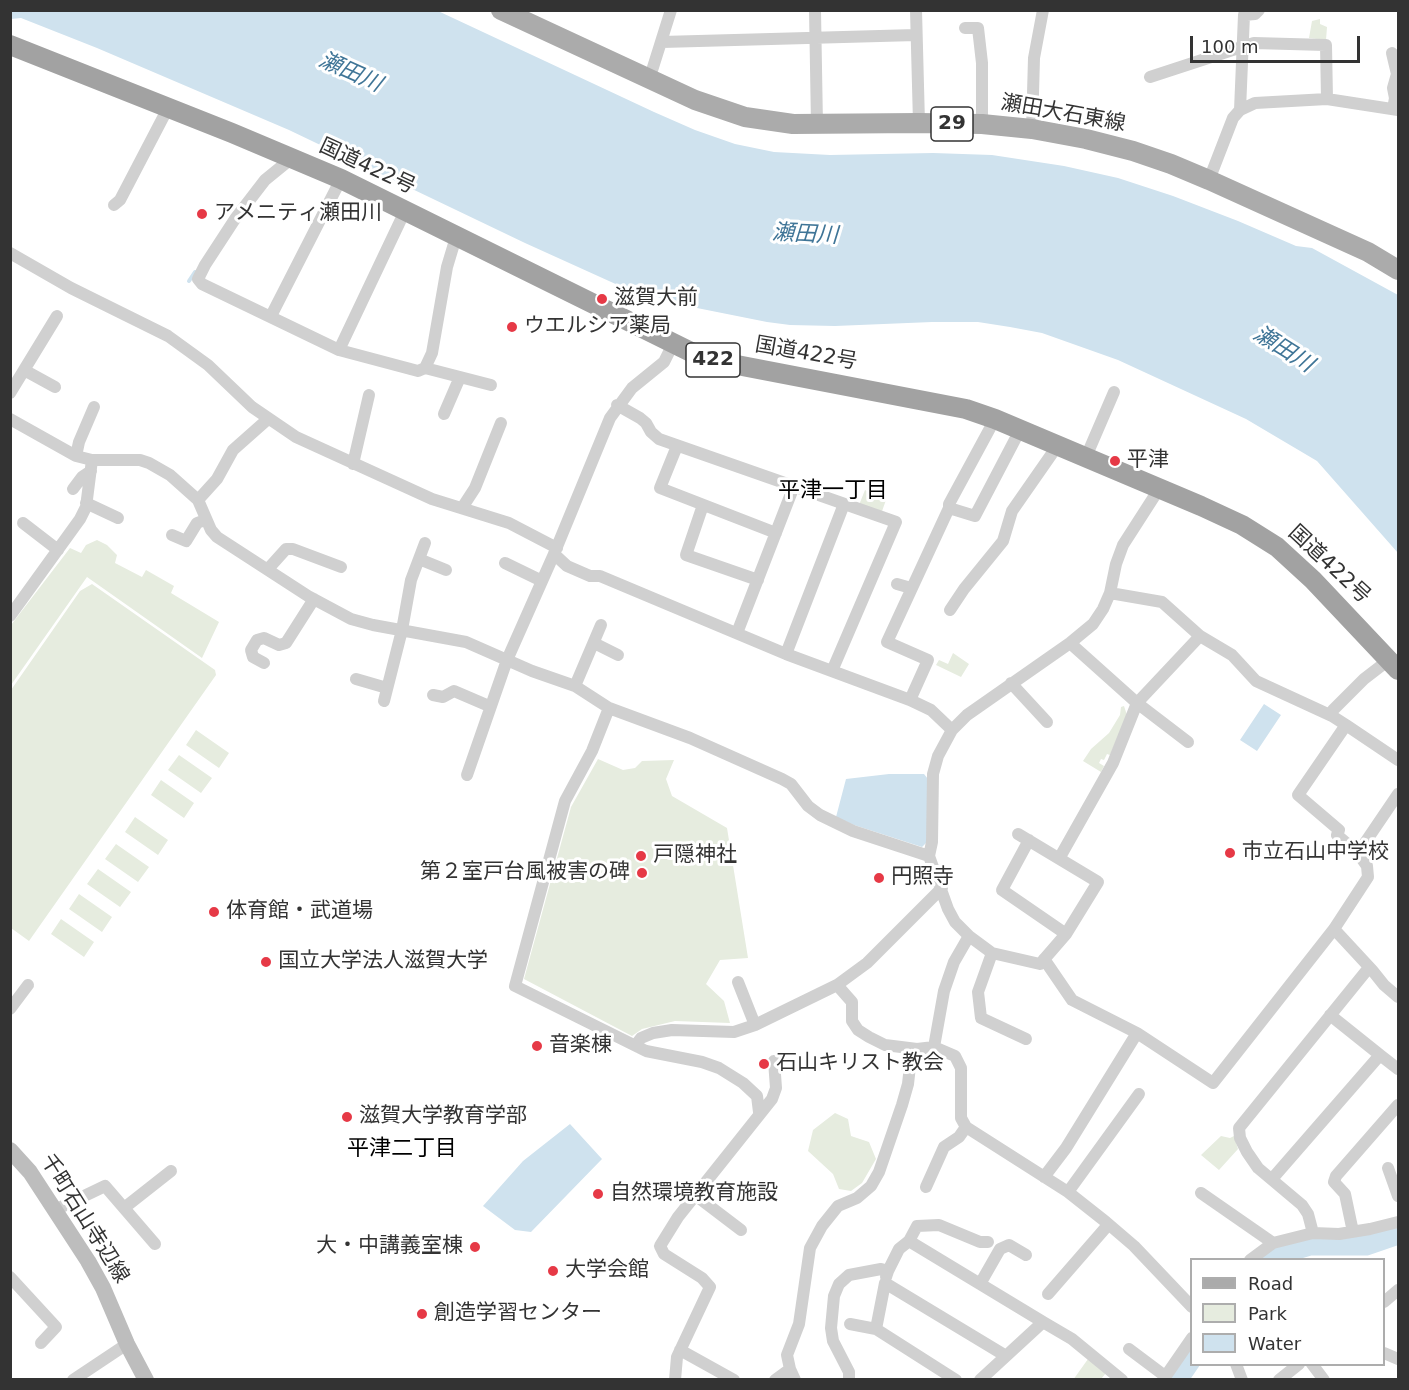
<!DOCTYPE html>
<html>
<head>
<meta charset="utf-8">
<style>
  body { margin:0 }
  #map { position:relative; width:1409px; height:1390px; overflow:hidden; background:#fff; font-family:"DejaVu Sans",sans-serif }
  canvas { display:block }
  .frame { position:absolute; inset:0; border:12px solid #333; pointer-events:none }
  .legend { position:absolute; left:1190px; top:1258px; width:195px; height:108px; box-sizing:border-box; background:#fff; border:2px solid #adadad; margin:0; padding:8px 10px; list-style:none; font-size:18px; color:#333 }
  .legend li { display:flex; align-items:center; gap:12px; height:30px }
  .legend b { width:30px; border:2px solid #adadad }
  .scale { position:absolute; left:1190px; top:36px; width:170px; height:27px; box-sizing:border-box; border:3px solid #333; border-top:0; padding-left:8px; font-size:18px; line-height:21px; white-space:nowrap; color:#333; -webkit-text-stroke:4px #fff; paint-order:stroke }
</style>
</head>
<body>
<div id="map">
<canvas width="1409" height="1390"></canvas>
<div class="frame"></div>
<ul class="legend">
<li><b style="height:8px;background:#ababab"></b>Road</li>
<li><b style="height:16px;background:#e6ecdf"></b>Park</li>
<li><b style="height:16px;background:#cfe2ee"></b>Water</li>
</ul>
<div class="scale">100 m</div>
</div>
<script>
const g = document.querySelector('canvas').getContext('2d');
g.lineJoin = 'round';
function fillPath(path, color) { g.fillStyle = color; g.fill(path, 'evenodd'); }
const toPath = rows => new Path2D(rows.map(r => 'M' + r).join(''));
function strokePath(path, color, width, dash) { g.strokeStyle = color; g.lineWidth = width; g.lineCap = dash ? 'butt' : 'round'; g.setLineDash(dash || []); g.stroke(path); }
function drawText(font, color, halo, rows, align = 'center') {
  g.font = font + ' "DejaVu Sans","Noto Sans JP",sans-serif'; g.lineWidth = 6; g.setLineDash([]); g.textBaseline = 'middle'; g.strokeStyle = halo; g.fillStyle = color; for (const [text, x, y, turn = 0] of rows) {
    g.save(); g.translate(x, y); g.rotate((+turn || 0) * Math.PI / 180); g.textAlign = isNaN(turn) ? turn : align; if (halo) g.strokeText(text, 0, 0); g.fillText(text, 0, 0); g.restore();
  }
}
const green = toPath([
  [1320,19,1320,24,1327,27,1326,40,1309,38,1312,21],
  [865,490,886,500,881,514,859,505],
  [97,540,107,545,117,555,115,563,142,577,146,570,174,586,171,593,219,622,202,658,87,577,11,685,11,625,70,548,81,553,86,545],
  [92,584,215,670,216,675,29,941,11,928,11,690,80,591],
  [953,653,969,664,961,677,936,665,939,660,948,664],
  [1124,706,1127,715,1110,755,1107,754,1104,760,1101,759,1099,763,1104,766,1101,772,1083,761,1091,749,1109,733,1120,715,1121,707],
  [196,730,229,753,219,768,186,745],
  [179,755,212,778,201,793,168,770],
  [598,759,623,770,635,768,642,761,674,760,666,779,672,796,727,828,748,958,720,960,706,984,724,1001,730,1023,675,1021,642,1029,632,1036,524,979,571,807],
  [161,780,194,803,184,818,151,795],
  [135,817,168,840,158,855,125,832],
  [116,844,149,867,138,882,105,859],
  [98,869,131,892,120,907,87,884],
  [79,894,112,917,102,932,69,909],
  [61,919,94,942,84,957,51,934],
  [835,1113,848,1119,851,1136,869,1142,876,1159,862,1183,851,1191,839,1189,833,1174,808,1151,813,1130],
  [1221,1136,1230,1138,1234,1136,1238,1149,1219,1170,1201,1155],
  [1088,1359,1106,1373,1101,1379,1073,1380]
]);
const water = toPath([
  [11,10,438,11,654,112,695,130,735,144,774,152,830,155,933,153,992,155,1064,166,1118,178,1173,196,1238,221,1296,246,1312,248,1398,295,1398,553,1317,461,1246,419,1118,360,1042,333,1010,327,978,322,932,322,835,326,790,325,767,322,692,307,620,286,525,243,289,130,97,48,21,18,11,19],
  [1264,704,1281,715,1257,751,1240,740],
  [889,774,924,774,928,779,927,842,922,847,854,825,836,817,846,779],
  [570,1124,602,1159,531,1232,515,1230,483,1206,523,1161]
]);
const stream = toPath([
  [189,281,195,272]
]);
const river = toPath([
  [1270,1260,1290,1251,1310,1245,1366,1245,1398,1234],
  [1177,1380,1192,1358]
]);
const minor = toPath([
  [815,10,817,125],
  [916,10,919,123],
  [965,28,978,28,982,63,982,124],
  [662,42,916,35],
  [1392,53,1397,74,1393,88,1395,98,1393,109],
  [1150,77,1254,43,1326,45,1327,99],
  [649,80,671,10],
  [1240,110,1244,15,1255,14,1259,10],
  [1032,129,1034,58,1043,10],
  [292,158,265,180,235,219,205,265,198,279,202,284,339,350,418,371,425,368,432,353,447,267,456,237],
  [1209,180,1233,118,1240,110,1255,103,1327,99,1398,110],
  [114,205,120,200,168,108],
  [10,253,71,288,168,336,208,365,252,407,296,437,432,499,509,523,557,548],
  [271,316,341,179],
  [339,350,405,211],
  [425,368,491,385],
  [24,370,55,387],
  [10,393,57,316],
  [617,405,640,418,646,423,651,432,659,439,896,522,832,671],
  [444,414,460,377],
  [10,419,76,456,92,460,140,460,149,463,170,475,198,500,211,530,217,537,308,596,351,619,373,625,466,642,532,671,575,686,609,708,690,738,782,779,791,784,808,806,820,815,853,831,929,856],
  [677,446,660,488,776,533],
  [76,456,79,442,94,407],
  [1086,457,1114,392],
  [353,464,369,395],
  [73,489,82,477,91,471],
  [1159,489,1123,545,1116,564,1110,593,1103,609,1093,624,1070,643,967,715,952,730,938,756,933,774,932,842,929,856,948,909,955,922,969,936,954,962,944,991,934,1047,955,1056,961,1068,961,1118,966,1127,1068,1192,1106,1222,1134,1246,1192,1307],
  [198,500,217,479,233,450,268,419],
  [86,503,118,518],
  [703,505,686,555,758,580],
  [462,508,475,488,501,423],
  [949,508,975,516,1020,430],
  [23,523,58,550],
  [172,535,186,541,197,523,205,520],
  [554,554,567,566,590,576,600,576,786,654,910,700,931,710,952,730],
  [419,559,446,570],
  [505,563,542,581],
  [268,569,286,549,293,549,341,567],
  [897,584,911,588],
  [1110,593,1162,602,1200,636],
  [950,610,964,589,1003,541,1012,511,1058,445],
  [10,616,80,519,86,507,92,460],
  [737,633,794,486],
  [594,643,618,655],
  [1070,643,1137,703,1188,742],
  [786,654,844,504],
  [264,663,253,657,251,650,257,640,264,638,279,645,286,643,314,599],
  [356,679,387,688],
  [1011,683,1047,722],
  [575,686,601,625],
  [433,695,443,697,454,691,489,706],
  [910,700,928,660,887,642,949,508,949,504,995,419],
  [384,701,402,630,411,580,425,543],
  [609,708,592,751,565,801,515,986,646,1051,702,1062,719,1068,743,1083,757,1096,759,1112],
  [1346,725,1398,760],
  [467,775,507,660,554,554,610,418,632,388,664,362,673,344],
  [1029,840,1002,890,1066,934],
  [1358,853,1398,794],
  [1060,857,1113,763,1137,703,1200,636,1232,655,1256,681,1332,716],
  [1334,929,1372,970],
  [969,936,992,953,1040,964,1066,934,1098,882,1018,834],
  [992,953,978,992,981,1018,1026,1039],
  [1044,959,1072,1000,1137,1033,1213,1083,1334,929,1368,877,1367,866,1358,853,1337,835,1339,830,1298,795,1346,725,1332,716,1333,710,1364,679,1390,659],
  [738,982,755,1025],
  [837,985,852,1002,852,1021,858,1030,869,1037,885,1045,917,1049,934,1047],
  [10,1009,28,985],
  [638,1047,638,1042,641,1038,653,1033,672,1030,734,1032,755,1025,837,985,867,963,942,888],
  [1380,1055,1398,1069],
  [1388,1168,1398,1196],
  [1044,1177,1066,1148,1137,1033],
  [1272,1179,1380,1055,1330,1015],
  [926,1187,944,1147,959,1137,966,1127],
  [1068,1192,1139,1094],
  [1201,1193,1273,1243],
  [695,1195,741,1230],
  [124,1208,171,1171],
  [55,1210,105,1186,155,1244],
  [1353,1232,1345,1194,1334,1182,1336,1176,1398,1105],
  [1313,1233,1308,1214,1302,1205,1258,1168,1247,1152,1240,1138,1239,1128,1367,970,1372,970,1384,985,1398,997],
  [909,1241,917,1226,939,1225,980,1242,988,1242],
  [1250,1260,1273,1243,1313,1233,1339,1234,1370,1229,1398,1222],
  [888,1271,899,1249,909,1241,1043,1322],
  [10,1277,56,1327,41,1343],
  [980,1284,1000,1249,1009,1245,1026,1255],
  [1048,1294,1108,1225],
  [1384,1302,1398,1290],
  [850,1324,876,1329],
  [1129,1349,1165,1376],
  [680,1350,734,1380],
  [1384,1353,1398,1359],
  [1236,1364,1242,1380],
  [1312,1364,1324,1380],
  [73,1380,127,1344],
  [675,1380,677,1357,710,1287,702,1278,664,1254,660,1246,678,1217,772,1099,776,1088,774,1061],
  [775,1380,790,1369],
  [795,1380,790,1369,787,1355,799,1324,810,1248,822,1226,838,1206,857,1198,871,1186,879,1172,902,1105,908,1084,910,1066,917,1049],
  [849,1380,849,1372,833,1341,831,1328,834,1296,839,1284,849,1275,881,1269,888,1271,886,1277],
  [956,1380,876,1329,885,1283,1006,1356],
  [980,1380,1043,1322,1072,1339,1122,1380],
  [1163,1380,1192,1338],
  [1279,1380,1299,1364]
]);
const secondary = toPath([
  [10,1150,30,1172,88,1261,103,1288,127,1344,146,1380]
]);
const primary = toPath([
  [501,10,695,100,745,117,793,124,919,123,982,124,1032,129,1086,139,1133,151,1171,164,1209,180,1368,252,1398,270]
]);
const trunk = toPath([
  [10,45,232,133,341,179,695,354,737,365,966,409,995,419,1201,506,1242,525,1277,547,1313,580,1398,670]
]);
const markers = [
  [202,214,6,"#e63946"],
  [602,299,6,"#e63946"],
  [512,327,6,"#e63946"],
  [1115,461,6,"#e63946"],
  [1230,853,6,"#e63946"],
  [641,856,6,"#e63946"],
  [642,873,6,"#e63946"],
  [879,878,6,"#e63946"],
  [214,912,6,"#e63946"],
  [266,962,6,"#e63946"],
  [537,1046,6,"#e63946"],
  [764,1064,6,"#e63946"],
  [347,1117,6,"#e63946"],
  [598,1194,6,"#e63946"],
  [475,1247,6,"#e63946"],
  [553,1271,6,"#e63946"],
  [422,1314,6,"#e63946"]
];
const shields = [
  [952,124,42],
  [713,360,54]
];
const shieldNames = [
  ["29",952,124],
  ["422",713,360]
];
const streetNames = [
  ["瀬田大石東線",1063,114,10],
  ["国道422号",367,167,25],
  ["国道422号",806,354,10],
  ["国道422号",1329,565,43],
  ["千町石山寺辺線",84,1219,58]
];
const poiNames = [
  ["アメニティ瀬田川",214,214],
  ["滋賀大前",614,299],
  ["ウエルシア薬局",524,327],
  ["平津",1127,461],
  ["市立石山中学校",1242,853],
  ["戸隠神社",653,856],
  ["第２室戸台風被害の碑",630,873,"right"],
  ["円照寺",891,878],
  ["体育館・武道場",226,912],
  ["国立大学法人滋賀大学",278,962],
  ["音楽棟",549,1046],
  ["石山キリスト教会",776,1064],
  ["滋賀大学教育学部",359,1117],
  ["自然環境教育施設",610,1194],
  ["大・中講義室棟",463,1247,"right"],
  ["大学会館",565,1271],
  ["創造学習センター",434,1314]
];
const waterNames = [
  ["瀬田川",350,73,24],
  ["瀬田川",805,235,3],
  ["瀬田川",1283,350,32]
];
const neighbourhoodNames = [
  ["平津一丁目",833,491],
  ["平津二丁目",402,1149]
];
fillPath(green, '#e6ecdf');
fillPath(water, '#cfe2ee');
strokePath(stream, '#cfe2ee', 4);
strokePath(river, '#cfe2ee', 21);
strokePath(minor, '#d0d0d0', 12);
strokePath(secondary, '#bdbdbd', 16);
strokePath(primary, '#ababab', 20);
strokePath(trunk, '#a2a2a2', 20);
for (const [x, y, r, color] of markers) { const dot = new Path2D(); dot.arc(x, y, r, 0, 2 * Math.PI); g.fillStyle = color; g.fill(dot); strokePath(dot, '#fff', 2); }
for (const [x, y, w] of shields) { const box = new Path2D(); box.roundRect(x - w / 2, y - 17, w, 34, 4.5); g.fillStyle = '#fff'; g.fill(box); strokePath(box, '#333', 1.5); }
drawText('bold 20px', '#333', null, shieldNames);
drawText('21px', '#333', '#fff', streetNames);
drawText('21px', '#333', '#fff', poiNames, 'left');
drawText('italic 22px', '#3f7597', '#fff', waterNames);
drawText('22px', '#000', '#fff', neighbourhoodNames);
</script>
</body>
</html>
